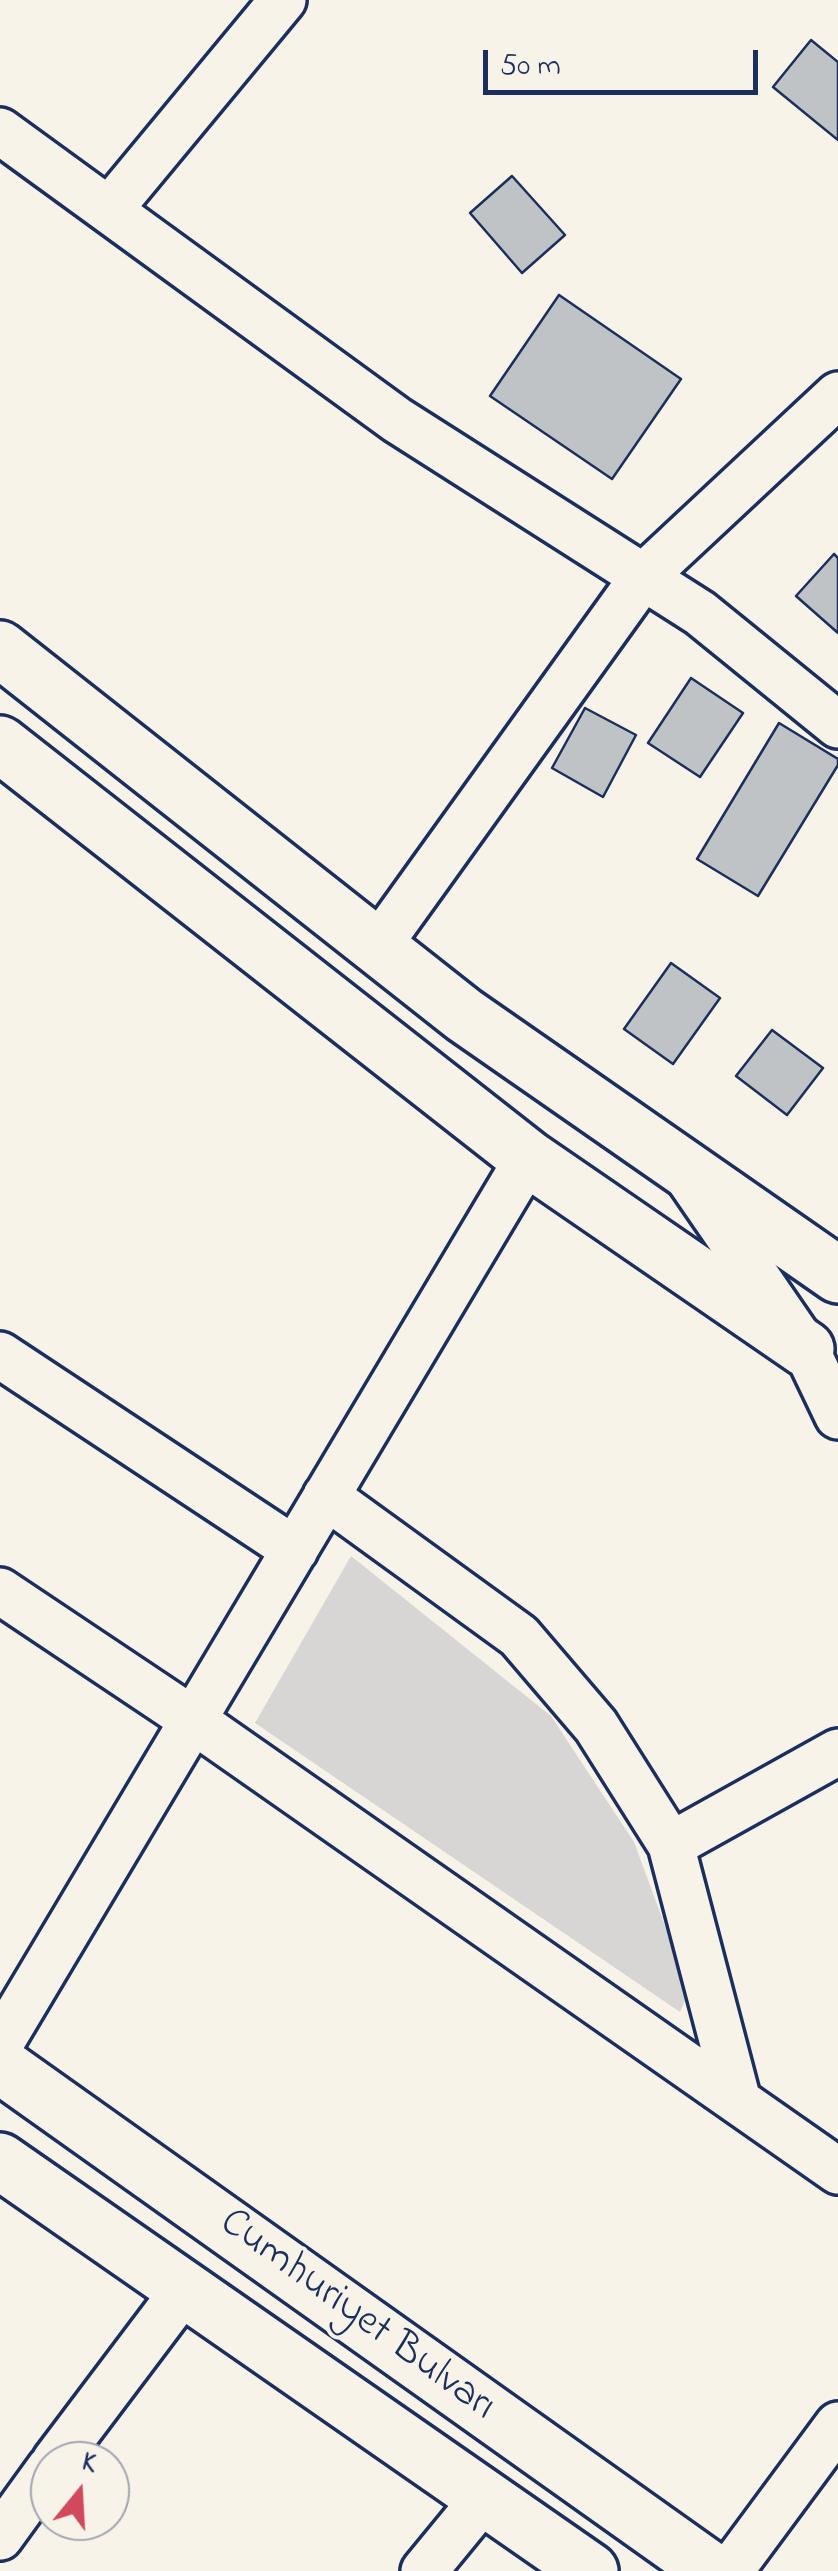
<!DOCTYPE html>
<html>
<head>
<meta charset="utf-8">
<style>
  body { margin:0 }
  #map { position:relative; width:838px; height:2571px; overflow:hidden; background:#f7f3e8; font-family:"Indie Flower",sans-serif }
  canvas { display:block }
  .north { position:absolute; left:30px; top:2441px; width:100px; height:100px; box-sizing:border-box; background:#f7f3e8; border:2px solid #9fa5b1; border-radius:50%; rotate:18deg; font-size:28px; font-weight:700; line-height:40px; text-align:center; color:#1b2f5e }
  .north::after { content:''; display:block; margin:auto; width:35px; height:45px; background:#d1495b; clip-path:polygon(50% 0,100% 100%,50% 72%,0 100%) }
  .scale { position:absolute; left:483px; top:50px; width:275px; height:45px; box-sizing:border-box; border:5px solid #1b2f5e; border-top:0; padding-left:12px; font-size:30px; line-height:35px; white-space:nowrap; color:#1b2f5e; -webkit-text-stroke:8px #f7f3e8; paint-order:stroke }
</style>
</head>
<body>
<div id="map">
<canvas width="838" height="2571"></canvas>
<div class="north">K</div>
<div class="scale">50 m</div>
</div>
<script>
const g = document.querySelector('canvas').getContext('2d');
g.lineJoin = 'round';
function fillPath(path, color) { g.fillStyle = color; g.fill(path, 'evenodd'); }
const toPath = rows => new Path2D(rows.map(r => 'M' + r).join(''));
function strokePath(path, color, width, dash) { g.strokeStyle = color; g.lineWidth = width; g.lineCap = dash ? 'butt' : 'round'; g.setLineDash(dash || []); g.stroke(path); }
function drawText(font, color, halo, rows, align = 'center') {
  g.font = font + ' "Indie Flower",sans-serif'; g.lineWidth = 8; g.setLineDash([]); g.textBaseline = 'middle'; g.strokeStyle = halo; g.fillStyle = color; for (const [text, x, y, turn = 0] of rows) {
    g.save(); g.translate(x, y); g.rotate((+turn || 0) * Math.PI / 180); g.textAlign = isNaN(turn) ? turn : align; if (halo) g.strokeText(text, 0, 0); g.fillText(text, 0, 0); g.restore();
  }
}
const green = toPath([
  [351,1556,551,1716,634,1842,689,1991,680,2012,255,1723]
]);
const building = toPath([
  [811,40,838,62,838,140,773,87,811,40],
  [512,176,565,235,522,273,470,213,512,176],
  [559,295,681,379,612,479,490,396,559,295],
  [834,554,838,558,838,633,796,596,834,554],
  [691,678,743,713,700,777,648,743,691,678],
  [585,708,636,735,603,797,552,768,585,708],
  [779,723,838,759,838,765,758,896,697,859,779,723],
  [671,963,720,998,673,1064,624,1029,671,963],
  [772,1030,823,1068,787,1115,736,1076,772,1030]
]);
const minor = toPath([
  [0,131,397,420,700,613,838,725],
  [109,210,283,0],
  [378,946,643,577,838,395],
  [690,1180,806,1349,838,1416],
  [0,1355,295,1550],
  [326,1496,519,1636,596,1726,671,1845,738,2101],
  [0,1591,193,1720,838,2171],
  [671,1845,838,1752],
  [0,2044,528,1158],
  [55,2461,184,2290],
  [0,2537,50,2468],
  [424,2571,484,2498],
  [730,2571,838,2425]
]);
const major = toPath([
  [0,649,464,1015,838,1275],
  [0,744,528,1158,806,1349],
  [0,2065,712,2571],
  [0,2161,590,2571]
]);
const streetNames = [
  ["Cumhuriyet Bulvarı",356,2317,36]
];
fillPath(green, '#d7d6d4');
fillPath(building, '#c0c3c5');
strokePath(building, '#1b2f5e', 2.5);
strokePath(minor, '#1b2f5e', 52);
strokePath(major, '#1b2f5e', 62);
strokePath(minor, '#f7f3e8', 45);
strokePath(major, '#f7f3e8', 55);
drawText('42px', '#1b2f5e', '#f7f3e8', streetNames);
</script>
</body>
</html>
